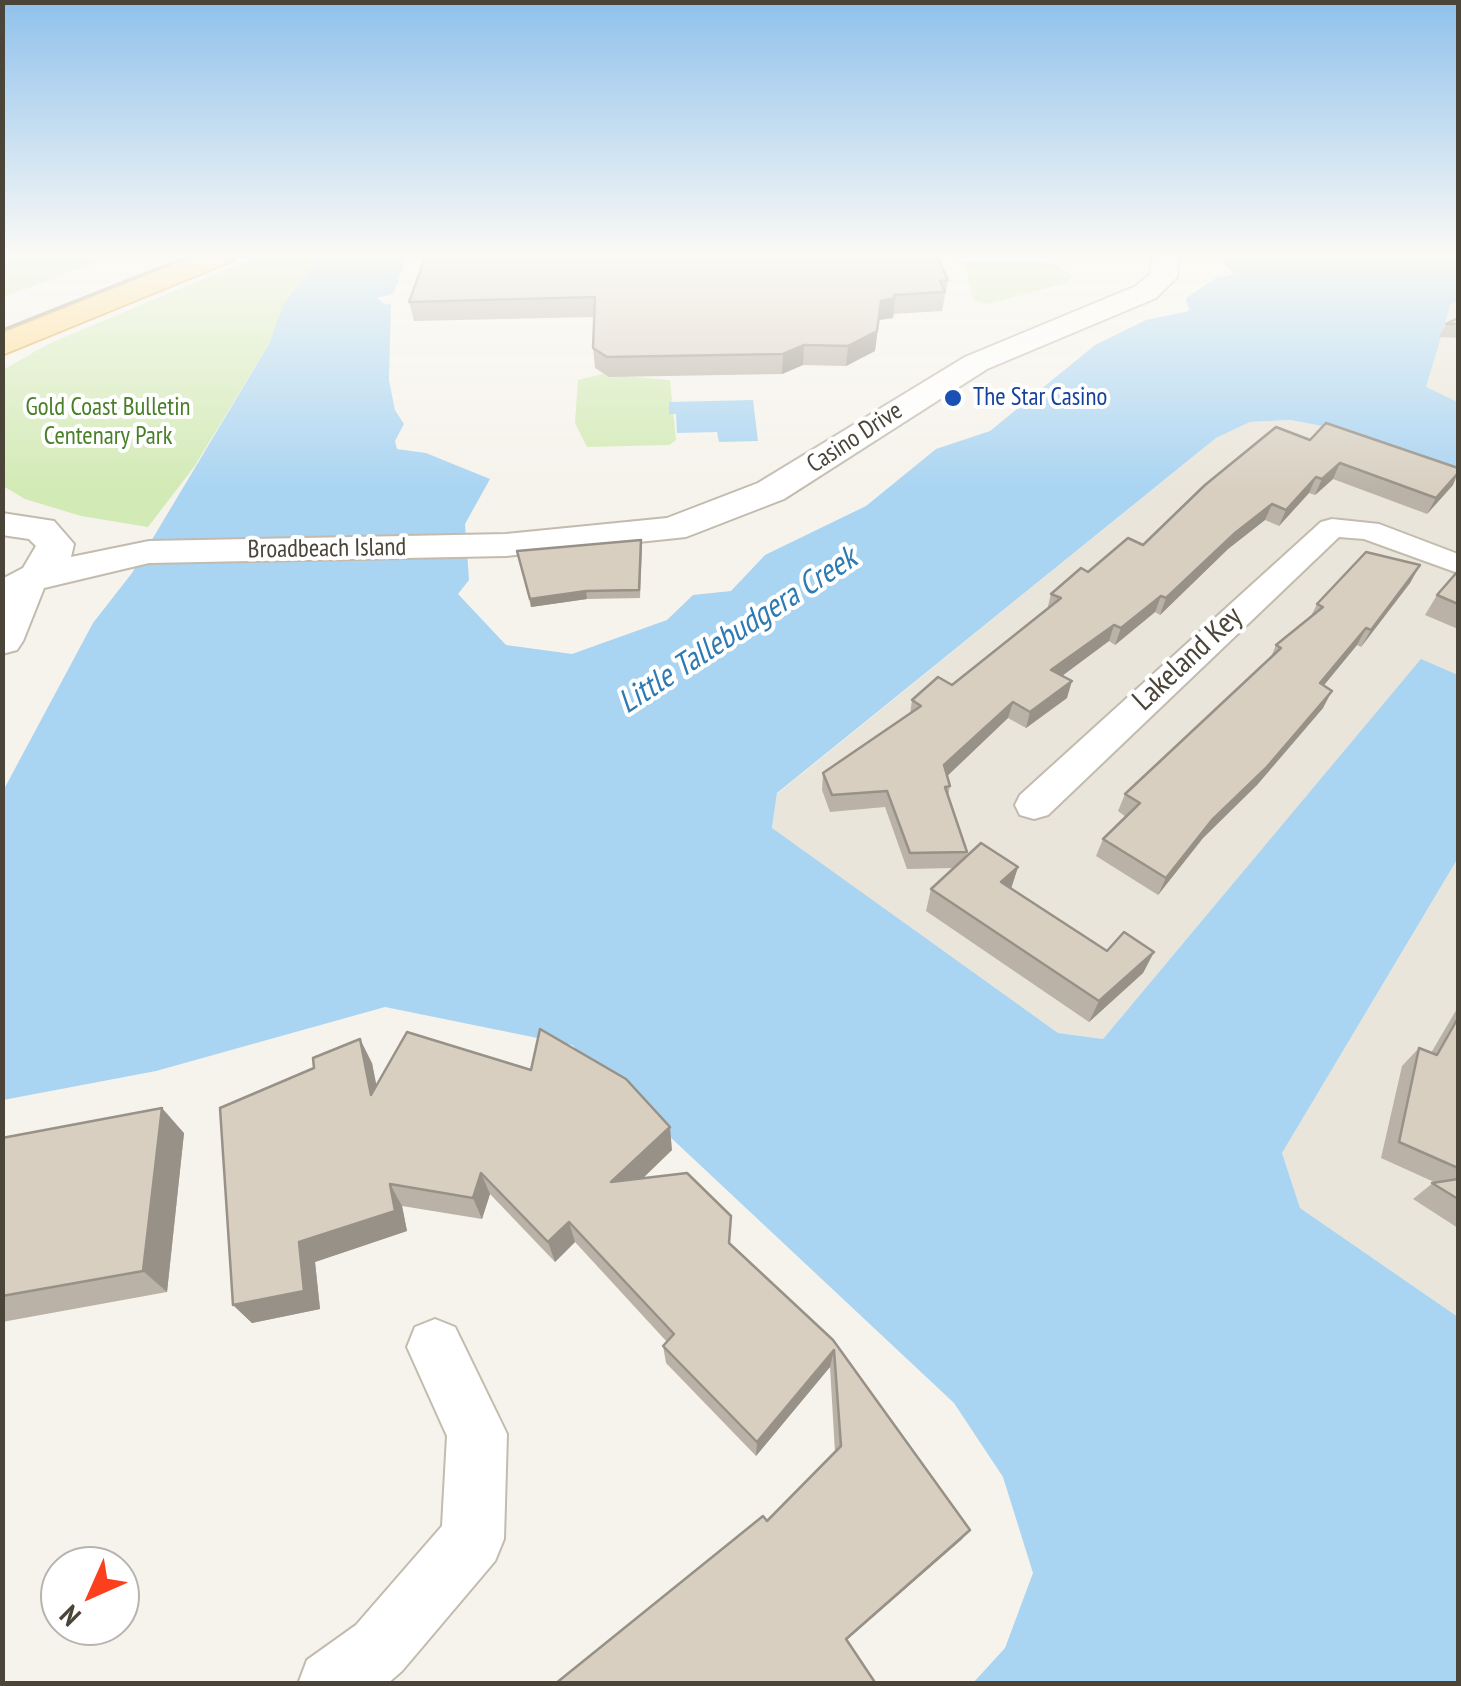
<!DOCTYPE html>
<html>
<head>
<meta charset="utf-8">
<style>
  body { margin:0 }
  #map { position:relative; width:1461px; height:1686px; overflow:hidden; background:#f6f3ec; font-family:"PT Sans Narrow",sans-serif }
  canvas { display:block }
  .frame { position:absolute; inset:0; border:5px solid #4b4439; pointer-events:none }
  .north { position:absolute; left:40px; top:1546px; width:100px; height:100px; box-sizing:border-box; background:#fff; border:2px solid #b7b4b0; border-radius:50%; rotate:225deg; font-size:28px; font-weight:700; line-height:40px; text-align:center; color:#4b4439 }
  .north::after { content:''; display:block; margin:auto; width:35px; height:45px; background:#fc3f1d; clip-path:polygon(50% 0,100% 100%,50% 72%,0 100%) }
</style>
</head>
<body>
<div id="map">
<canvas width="1461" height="1686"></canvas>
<div class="frame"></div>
<div class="north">N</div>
</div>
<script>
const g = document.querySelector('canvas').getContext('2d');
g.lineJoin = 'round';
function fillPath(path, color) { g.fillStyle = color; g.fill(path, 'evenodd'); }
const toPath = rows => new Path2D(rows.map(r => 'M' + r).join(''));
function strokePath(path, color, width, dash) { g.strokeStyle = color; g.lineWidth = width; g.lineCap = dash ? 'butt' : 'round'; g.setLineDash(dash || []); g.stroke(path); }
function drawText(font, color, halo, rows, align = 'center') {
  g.font = font + ' "PT Sans Narrow",sans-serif'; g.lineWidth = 8; g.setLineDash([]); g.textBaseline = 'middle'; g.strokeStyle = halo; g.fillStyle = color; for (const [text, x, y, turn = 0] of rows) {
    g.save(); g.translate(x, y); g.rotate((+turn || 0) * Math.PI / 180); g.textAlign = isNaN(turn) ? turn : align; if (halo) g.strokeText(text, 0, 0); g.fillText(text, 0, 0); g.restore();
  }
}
const residential = toPath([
  [1458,302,1458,402,1425,387,1451,304],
  [1290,420,1333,428,1458,472,1458,675,1421,660,1103,1039,1058,1033,772,829,777,794,1216,438,1250,422],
  [1458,858,1458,1317,1300,1208,1282,1153]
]);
const green = toPath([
  [3,255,69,255,99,262,3,297],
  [260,255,321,255,284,305,269,344,194,467,148,527,81,516,25,499,3,486,3,370,48,344],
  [974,261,1049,262,1073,275,1067,283,987,304,973,300,964,263],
  [602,374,670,380,676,440,669,445,587,447,575,423,578,380]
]);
const water = toPath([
  [321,255,408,255,393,294,377,298,386,305,391,303,389,380,395,410,404,424,395,441,397,449,426,453,490,479,465,524,469,580,458,594,506,645,572,654,667,620,693,595,731,591,765,555,866,506,936,449,990,431,1095,345,1146,320,1189,311,1186,298,1214,279,1234,274,1216,255,1458,255,1458,302,1451,304,1426,387,1458,402,1458,472,1333,428,1290,420,1250,422,1216,438,777,793,772,828,1058,1033,1103,1039,1421,659,1458,675,1458,858,1282,1153,1300,1208,1458,1317,1458,1683,973,1683,1005,1648,1033,1573,1003,1477,954,1403,572,1045,385,1007,156,1071,3,1100,3,791,93,623,132,573,269,344,283,305],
  [753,400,758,441,719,442,717,432,677,433,676,414,669,414,669,402]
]);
const minor = toPath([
  [1332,519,1379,524,1458,554,1458,573,1364,539,1339,537,1048,815,1034,819,1020,815,1015,805,1020,795,1321,522,1332,519],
  [435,1319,455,1327,507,1434,504,1539,495,1561,402,1671,387,1684,298,1684,307,1660,356,1625,442,1526,447,1436,407,1347,415,1327,435,1319]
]);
const tertiary = toPath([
  [1153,255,1179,255,1177,277,1156,298,987,369,784,499,686,537,506,556,149,563,44,588,23,641,17,650,2,654,2,579,23,568,36,546,29,539,2,535,2,513,54,521,74,544,71,557,149,541,506,534,667,518,758,483,965,357,1136,286,1150,274,1153,255]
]);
const trunk = toPath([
  [198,255,236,255,232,261,2,355,2,333,198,255]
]);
const tram = toPath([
  [2,330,191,255]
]);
const wall = toPath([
  [423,255,952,255,938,258,948,280,942,311,894,314,893,318,879,320,875,351,846,366,803,365,782,374,609,377,595,368,593,348,594,317,414,321,409,302,425,257],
  [1458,318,1458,338,1439,337,1446,324],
  [1310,440,1453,485,1427,514,1333,479,1315,495,1309,493,1279,526,1265,520,1228,549,1160,615,1155,612,1115,645,1109,641,1062,676,1067,698,1026,728,1008,718,947,776,950,786,948,796,967,852,966,857,1018,867,1011,888,1107,951,1154,952,1143,973,1089,1022,926,911,931,889,954,868,907,869,885,807,830,812,822,790,823,773,910,714,912,700,952,685,1047,610,1051,594,1088,572,1143,545],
  [642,548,640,598,587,599,531,607,519,559],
  [1420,565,1410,583,1361,647,1357,645,1324,685,1323,708,1257,785,1203,838,1158,895,1096,856,1103,839,1126,817,1118,811,1125,794,1270,659,1276,645,1310,618,1317,604],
  [1458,571,1458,629,1425,615,1437,595],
  [1458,1007,1458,1228,1413,1199,1434,1182,1381,1158,1402,1066,1419,1048,1431,1053],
  [372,1063,376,1086,672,1150,642,1179,730,1244,833,1340,970,1530,960,1541,767,1521,835,1452,830,1367,756,1456,666,1363,663,1346,667,1342,575,1242,555,1262,490,1194,482,1219,402,1206,407,1231,315,1262,320,1309,252,1323,233,1305,314,1068],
  [184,1133,167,1292,2,1322,2,1138]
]);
const shadedWall = toPath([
  [895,298,893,318,879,320,875,351,846,366,848,346,881,301],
  [804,345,803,365,782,374,783,354],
  [1340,463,1333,479,1315,495,1322,479],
  [1458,473,1453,485,1427,514,1436,498],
  [1316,477,1309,493,1279,526,1286,510],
  [1272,504,1265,520,1228,549,1160,615,1166,598,1235,533],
  [1420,565,1410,583,1361,647,1371,630],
  [586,591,587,599,531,607,530,599],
  [1161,596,1155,612,1115,645,1121,628],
  [1114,625,1109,641,1047,687,1051,670],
  [1366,628,1357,645,1311,701,1320,683],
  [1072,681,1067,698,1026,728,1030,712],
  [1332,691,1323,708,1257,785,1203,838,1158,895,1166,878,1212,820],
  [1013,702,1008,718,941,782,944,765],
  [1018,867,1011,889,1001,882],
  [1154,952,1143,973,1089,1022,1099,1001],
  [360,1039,372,1063,383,1118,371,1095],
  [162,1108,184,1133,167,1292,143,1271],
  [670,1127,672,1150,616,1204,611,1182],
  [481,1173,490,1194,482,1219,473,1198],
  [390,1184,402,1206,407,1231,315,1262,320,1309,252,1323,233,1305,299,1242],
  [569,1222,575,1242,555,1262,548,1242],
  [834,1350,830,1367,756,1456,757,1442],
  [970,1530,960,1541,841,1645,846,1639]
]);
const building = toPath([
  [426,255,936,255,948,280,940,281,945,292,894,295,895,298,881,301,877,331,848,346,804,345,783,354,607,357,593,348,595,297,409,302,426,255],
  [1458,318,1458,324,1446,324,1458,318],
  [1326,423,1458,468,1458,473,1436,498,1340,463,1322,479,1316,477,1286,510,1272,504,1235,533,1166,598,1161,596,1121,628,1114,625,1051,670,1072,681,1030,712,1013,702,944,765,950,786,945,787,967,852,910,853,887,791,832,795,823,773,921,706,912,700,938,677,952,685,1061,598,1051,594,1081,568,1088,572,1128,538,1143,545,1205,485,1276,427,1310,440,1326,423],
  [641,540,639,590,586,591,530,599,517,551,641,540],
  [1366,552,1420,565,1371,630,1366,628,1320,683,1332,691,1266,768,1212,820,1166,878,1103,839,1140,803,1125,794,1281,648,1276,645,1323,607,1317,604,1366,552],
  [1458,571,1458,604,1437,595,1458,571],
  [981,843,1018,867,1001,882,1107,951,1124,932,1154,952,1099,1001,931,889,981,843],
  [1458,1018,1458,1168,1399,1142,1419,1048,1437,1055,1458,1018],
  [540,1029,626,1079,670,1127,611,1182,687,1173,731,1216,729,1243,833,1340,970,1530,846,1639,876,1684,555,1684,763,1516,767,1521,841,1446,834,1350,757,1442,663,1346,674,1334,569,1222,548,1242,481,1173,473,1198,390,1184,395,1211,299,1242,304,1291,233,1305,220,1108,314,1068,313,1058,360,1039,371,1095,407,1032,531,1070,540,1029],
  [162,1108,143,1271,2,1296,2,1138,162,1108],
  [1458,1179,1458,1199,1432,1183,1458,1179]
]);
const markers = [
  [953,398,10,"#1a4fb4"]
];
const farTransitnames = [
  ["The Star Casino",973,398]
];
const farParknames = [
  ["Gold Coast Bulletin",108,408],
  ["Centenary Park",108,437]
];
const farStreetnames = [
  ["Casino Drive",855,438,-33],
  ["Broadbeach Island",327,549,-1]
];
const streetNames = [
  ["Lakeland Key",1188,659,-43]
];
const waterNames = [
  ["Little Tallebudgera Creek",738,631,-33]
];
fillPath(residential, '#eae5da');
fillPath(green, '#d2eab5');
fillPath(water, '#a9d4f2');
strokePath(minor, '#c2bbae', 4);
strokePath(tertiary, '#c2bbae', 4);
strokePath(trunk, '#e0a43c', 4);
fillPath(minor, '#fff');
fillPath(tertiary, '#fff');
fillPath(trunk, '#ffd985');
strokePath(tram, '#9a9a9a', 2.5);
fillPath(wall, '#bab2a6');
fillPath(shadedWall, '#979187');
fillPath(building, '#d8cfc1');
strokePath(building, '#979187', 2.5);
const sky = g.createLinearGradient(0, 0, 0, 491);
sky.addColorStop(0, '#8fc1ec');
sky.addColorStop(0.52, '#fbfaf6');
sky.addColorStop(1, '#fbfaf600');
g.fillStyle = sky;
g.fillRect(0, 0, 1461, 491);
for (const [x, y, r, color] of markers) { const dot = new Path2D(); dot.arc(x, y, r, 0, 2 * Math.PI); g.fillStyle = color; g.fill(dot); strokePath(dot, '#fff', 4); }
drawText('25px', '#164399', '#fff', farTransitnames, 'left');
drawText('25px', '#4a7f2a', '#fff', farParknames);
drawText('25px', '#4b4439', '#fff', farStreetnames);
drawText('30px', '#4b4439', '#fff', streetNames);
drawText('italic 32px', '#2e7ab2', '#fff', waterNames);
</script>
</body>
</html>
